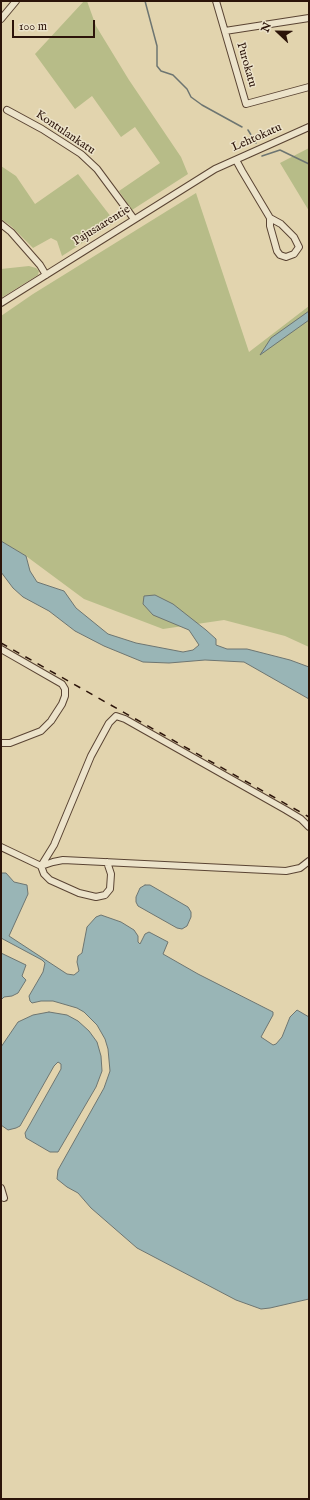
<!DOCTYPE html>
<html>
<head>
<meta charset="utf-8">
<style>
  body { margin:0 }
  #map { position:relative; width:310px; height:1500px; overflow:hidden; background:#e2d4ae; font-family:"IM FELL English",serif }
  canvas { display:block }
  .frame { position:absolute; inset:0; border:2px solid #2c140a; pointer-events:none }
  .north { position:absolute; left:258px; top:12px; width:40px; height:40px; -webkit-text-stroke:3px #ece3ca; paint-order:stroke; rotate:292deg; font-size:11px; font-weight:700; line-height:16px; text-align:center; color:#2c140a }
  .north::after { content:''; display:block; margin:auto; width:14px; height:18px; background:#2c140a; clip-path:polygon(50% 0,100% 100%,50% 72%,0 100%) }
  .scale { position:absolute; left:12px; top:20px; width:83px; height:18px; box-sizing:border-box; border:2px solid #2c140a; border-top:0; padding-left:5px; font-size:12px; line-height:14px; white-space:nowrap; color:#2c140a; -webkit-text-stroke:3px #ece3ca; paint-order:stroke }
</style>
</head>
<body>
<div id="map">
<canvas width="310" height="1500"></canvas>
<div class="frame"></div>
<div class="north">N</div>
<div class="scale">100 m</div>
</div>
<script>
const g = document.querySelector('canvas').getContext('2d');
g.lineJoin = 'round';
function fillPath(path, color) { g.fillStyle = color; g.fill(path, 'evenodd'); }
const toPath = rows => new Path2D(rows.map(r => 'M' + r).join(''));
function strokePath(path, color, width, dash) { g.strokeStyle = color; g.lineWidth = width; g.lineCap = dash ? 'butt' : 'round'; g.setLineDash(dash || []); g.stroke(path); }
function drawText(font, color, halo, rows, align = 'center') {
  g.font = font + ' "IM FELL English",serif'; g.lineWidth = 3; g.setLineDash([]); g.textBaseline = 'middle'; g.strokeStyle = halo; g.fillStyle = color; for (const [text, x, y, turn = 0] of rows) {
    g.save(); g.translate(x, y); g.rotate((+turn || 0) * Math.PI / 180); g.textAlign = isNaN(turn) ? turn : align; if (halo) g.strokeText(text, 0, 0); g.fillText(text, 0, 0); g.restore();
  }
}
const green = toPath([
  [84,1,87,1,96,26,129,80,181,157,188,174,132,210,119,191,160,163,135,127,121,137,92,96,75,109,35,54],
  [309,148,309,211,280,163],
  [1,166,16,176,35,204,78,174,115,222,62,256,57,241,51,238,33,248,11,226,1,219],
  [196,193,249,352,309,306,309,647,285,636,224,620,163,629,84,599,26,556,1,541,1,316,33,294],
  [29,266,36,268,39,271,38,275,1,298,1,269]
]);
const water = toPath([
  [309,311,309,320,260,355,271,338,309,311],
  [1,541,26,556,30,571,37,582,64,591,76,608,108,634,136,643,183,652,193,650,199,645,189,630,153,615,143,604,144,596,155,595,173,604,206,630,216,639,216,645,227,649,247,649,290,660,309,667,309,699,244,662,205,660,169,663,143,662,104,646,75,631,49,611,23,597,13,588,1,572,1,541],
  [1,873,6,873,14,882,27,885,28,894,9,936,67,974,74,975,79,971,77,962,78,956,82,953,87,927,96,917,101,915,121,922,134,930,138,936,138,942,140,944,145,934,149,932,168,942,163,954,198,974,273,1012,273,1015,261,1037,273,1045,276,1044,282,1037,290,1017,297,1010,309,1017,309,1299,270,1308,261,1309,236,1300,137,1248,91,1208,78,1193,67,1187,57,1179,58,1170,104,1088,110,1071,108,1049,105,1039,97,1025,84,1012,77,1008,53,1001,41,1001,32,1003,30,1001,29,996,43,972,45,963,42,960,1,938,1,873],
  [145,885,150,885,188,907,191,912,191,917,187,926,182,929,177,928,138,906,136,902,136,897,140,888,145,885],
  [1,953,26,965,22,976,26,980,18,993,12,996,4,997,1,1000,1,953],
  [49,1012,67,1015,78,1021,89,1031,97,1042,101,1056,102,1071,96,1087,58,1152,50,1152,26,1138,25,1133,61,1069,61,1064,58,1062,54,1066,20,1126,16,1128,8,1130,1,1125,1,1047,18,1022,33,1015,49,1012]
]);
const stream = toPath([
  [145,1,157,46,157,66,161,71,173,75,187,89,191,97,202,105,242,127],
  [248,130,256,143],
  [262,156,280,150,309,164]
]);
const minor = toPath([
  [216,1,246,104,309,87],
  [1,19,16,1],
  [225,31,309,18],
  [7,110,42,129,81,154,97,169,134,219],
  [236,160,242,171,270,218,270,226,277,251,280,255,286,257,294,254,299,247,294,237,281,224,270,218],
  [1,224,11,232,40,265,46,275],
  [1,303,215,169,309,127],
  [1,649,62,684,65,689,65,696,62,704,51,721,41,731,10,743,1,743],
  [1,847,41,866,53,862,63,860,286,871,300,868,309,861],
  [107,862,111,874,110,889,105,895,96,897,79,893,50,880,44,874,41,866,54,845,91,756,109,723,116,716,125,719,286,810,301,819,309,827],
  [1,1188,4,1198]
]);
const rail = toPath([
  [1,643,309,817]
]);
const streetNames = [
  ["Purokatu",246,65,74],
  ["Kontulankatu",65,133,34],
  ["Lehtokatu",257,138,-24],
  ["Pajusaarentie",102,226,-32]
];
fillPath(green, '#b7bc88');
fillPath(water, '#99b5b6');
strokePath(water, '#6d7571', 1);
strokePath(stream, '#6d7571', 1.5);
strokePath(minor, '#5a4433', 8);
strokePath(minor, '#ece3ca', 6);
strokePath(rail, '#2c140a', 1.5, [7, 7]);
drawText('12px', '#2c140a', '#ece3ca', streetNames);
</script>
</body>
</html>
